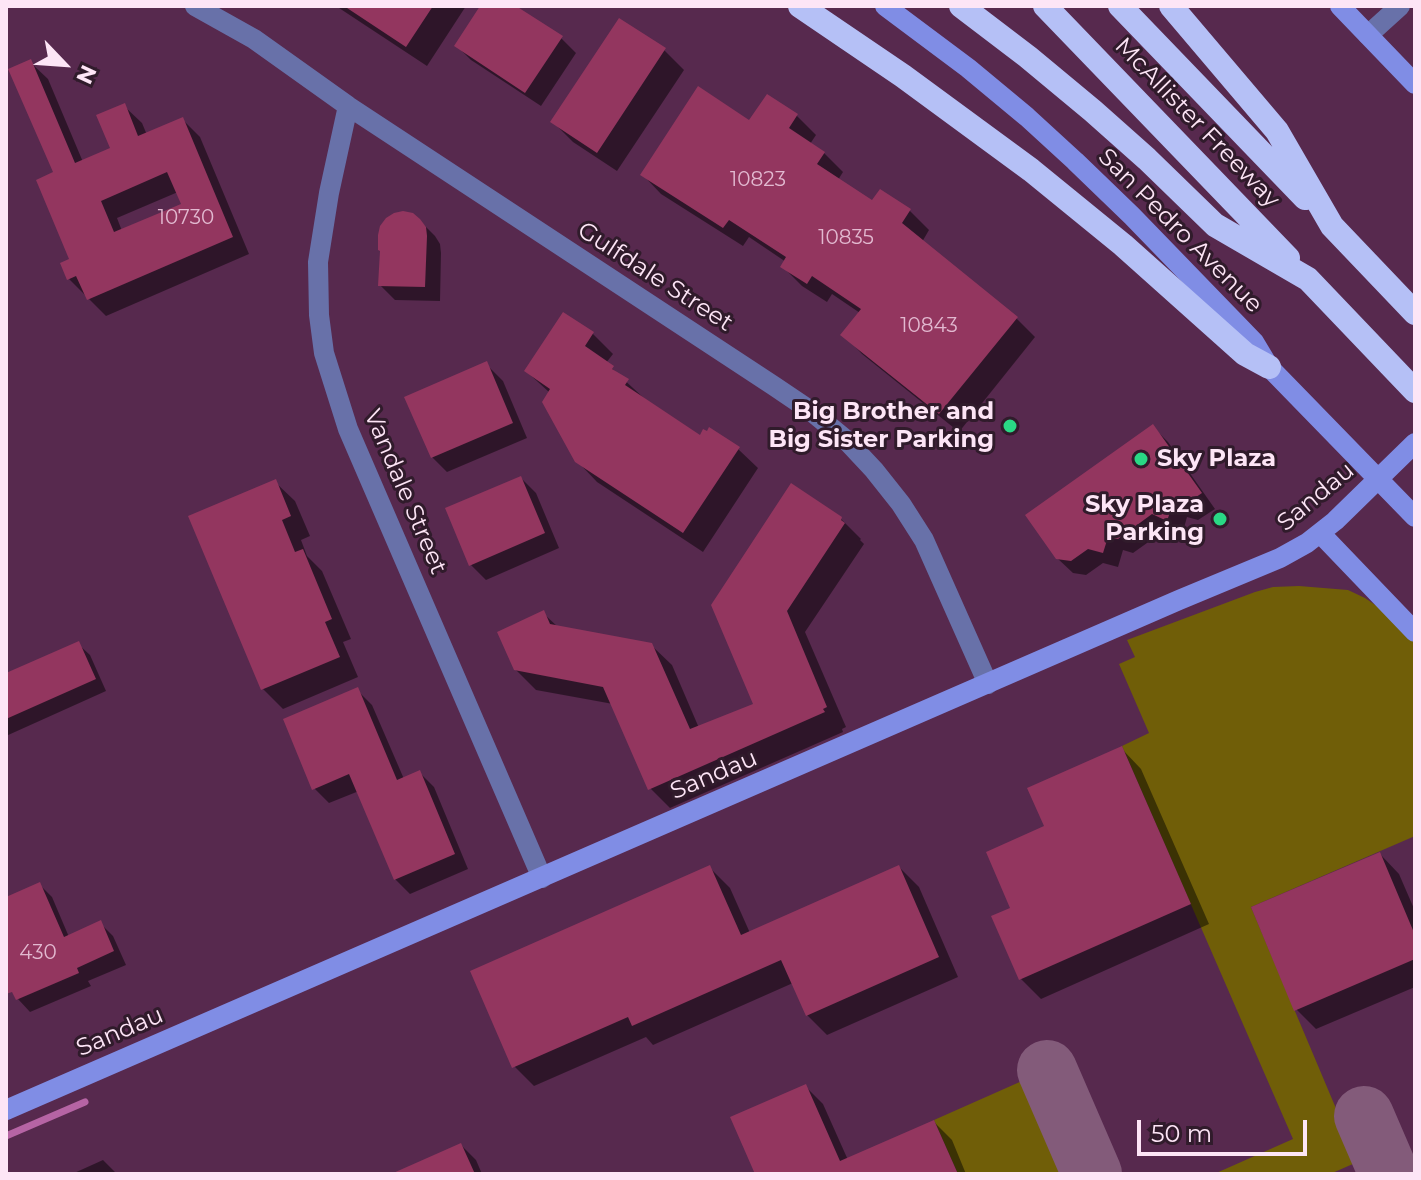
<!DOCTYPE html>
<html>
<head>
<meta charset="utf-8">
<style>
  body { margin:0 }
  #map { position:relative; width:1421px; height:1180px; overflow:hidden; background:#57294e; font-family:Montserrat,sans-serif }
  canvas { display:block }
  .frame { position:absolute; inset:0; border:8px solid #fde5f6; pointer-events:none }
  .north { position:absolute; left:24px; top:24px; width:80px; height:80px; -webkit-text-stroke:6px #301b2b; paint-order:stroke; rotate:115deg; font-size:22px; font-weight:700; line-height:32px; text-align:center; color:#fde5f6 }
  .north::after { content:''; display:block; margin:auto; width:28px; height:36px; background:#fde5f6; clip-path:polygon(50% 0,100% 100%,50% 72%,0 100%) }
  .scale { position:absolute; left:1137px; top:1120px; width:170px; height:36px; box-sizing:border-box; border:4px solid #fde5f6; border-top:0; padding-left:10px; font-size:24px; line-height:28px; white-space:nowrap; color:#fde5f6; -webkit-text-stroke:6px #301b2b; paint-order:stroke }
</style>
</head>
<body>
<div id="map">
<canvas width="1421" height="1180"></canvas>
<div class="frame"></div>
<div class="north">N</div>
<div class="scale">50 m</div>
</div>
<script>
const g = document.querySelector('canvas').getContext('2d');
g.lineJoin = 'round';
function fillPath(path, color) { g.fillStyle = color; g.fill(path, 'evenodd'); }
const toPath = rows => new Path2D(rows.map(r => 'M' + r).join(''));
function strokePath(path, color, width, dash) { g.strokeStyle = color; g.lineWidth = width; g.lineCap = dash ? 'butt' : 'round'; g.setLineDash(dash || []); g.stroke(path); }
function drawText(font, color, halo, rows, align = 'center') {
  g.font = font + ' Montserrat,sans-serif'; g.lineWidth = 6; g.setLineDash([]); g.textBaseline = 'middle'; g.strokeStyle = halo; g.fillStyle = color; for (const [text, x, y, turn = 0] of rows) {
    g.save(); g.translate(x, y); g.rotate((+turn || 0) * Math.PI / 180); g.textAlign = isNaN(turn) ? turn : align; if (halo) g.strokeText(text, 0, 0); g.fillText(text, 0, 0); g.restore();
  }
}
const green = toPath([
  [1299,586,1348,590,1365,598,1387,613,1415,642,1415,836,1251,907,1343,1125,1362,1160,1330,1174,1214,1174,1293,1139,1122,746,1149,733,1119,664,1135,657,1127,640,1255,592,1273,587],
  [1031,1077,1074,1174,958,1174,934,1120]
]);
const shadow = toPath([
  [336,6,466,6,427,66],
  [483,6,513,6,561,38,576,53,541,106,471,60,457,46],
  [664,50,684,70,617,171,573,142,553,122],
  [30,62,48,79,83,162,112,149,124,106,142,123,147,135,182,119,200,137,249,254,106,316,69,279,72,260,55,173],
  [178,192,184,205,122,231,117,218],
  [767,96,797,116,816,135,810,144,824,153,843,172,838,180,873,203,880,191,910,211,929,230,922,242,1016,318,1035,337,959,432,862,354,843,334,860,313,832,294,827,302,802,286,783,267,786,262,749,237,743,246,661,194,642,174,750,123],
  [419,220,435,236,440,244,441,253,440,301,395,300,380,285],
  [564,315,593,334,613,354,606,363,647,401,700,437,738,449,758,468,703,552,597,482,577,461,550,393,526,371],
  [488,366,503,381,527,438,447,472,432,457],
  [1153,427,1168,442,1215,509,1198,520,1187,517,1182,535,1168,528,1133,553,1123,550,1118,567,1103,563,1086,575,1073,573,1057,558],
  [521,478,536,493,559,548,486,580,471,565],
  [275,482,295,501,310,536,301,540,307,556,322,571,351,639,343,642,358,677,283,709,263,689,191,518],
  [841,519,861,539,860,540,864,544,805,632,846,727,842,729,843,732,670,808,650,788,613,704,536,690,515,669,543,613,559,628,651,645,672,665,699,728,756,705,713,605],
  [78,644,90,655,106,691,6,736,6,676],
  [357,690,372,705,404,779,419,772,434,787,468,869,410,894,395,879,359,791,329,803,314,788],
  [1122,749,1141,769,1209,924,1041,999,1021,979,1013,909,1046,827],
  [1380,854,1399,874,1415,911,1415,987,1316,1029,1296,1009],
  [899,867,919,887,958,977,827,1035,807,1015,793,983,653,1045,646,1037,534,1086,514,1066,710,868,730,888,750,933],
  [39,884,52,897,69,937,100,923,113,936,126,965,88,981,91,986,30,1012,18,999,6,973,6,899],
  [805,1086,823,1104,848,1160,934,1122,952,1140,966,1174,757,1174],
  [461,1145,476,1160,482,1174,396,1174],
  [103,1160,117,1174,72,1174]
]);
const stream = toPath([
  [6,1136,85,1102]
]);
const taxiway = toPath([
  [1047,1070,1092,1174],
  [1364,1116,1389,1174]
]);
const building = toPath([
  [344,6,433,6,406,47],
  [480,6,516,6,563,36,525,93,454,46],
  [619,18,666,48,597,153,550,122],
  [31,59,75,163,110,148,96,115,125,103,138,136,183,117,233,237,87,300,76,276,67,280,60,263,69,259,36,180,53,172,8,69],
  [167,172,181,204,114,232,101,201],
  [698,86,749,120,767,94,798,114,789,128,825,152,817,164,872,200,880,189,911,209,902,223,1018,317,939,414,840,335,861,309,812,276,807,284,780,267,786,257,729,220,723,228,640,175],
  [403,211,413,213,420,219,426,227,427,236,425,287,378,286,380,251,378,250,378,235,380,226,386,218,394,213],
  [563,312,594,332,585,346,614,366,612,369,629,379,625,385,700,435,703,429,707,431,709,427,740,447,683,533,575,462,542,402,550,389,524,371],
  [487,361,513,423,431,458,404,397],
  [1153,424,1202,493,1183,506,1173,503,1167,521,1152,514,1118,539,1108,537,1103,553,1088,549,1071,561,1056,559,1025,515],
  [521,476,545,533,469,566,445,508],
  [276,479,291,516,282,520,295,552,303,549,332,619,325,622,340,657,261,690,188,516],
  [791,483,842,517,841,520,845,523,787,611,827,707,823,709,825,712,648,790,603,687,514,670,497,632,544,610,550,624,652,643,690,729,753,704,711,605],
  [79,641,96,679,6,719,6,673],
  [358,687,397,780,420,770,455,854,394,880,349,774,312,790,283,719],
  [1122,746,1191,904,1019,980,991,916,1010,908,986,852,1044,826,1027,788],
  [1380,852,1415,935,1415,959,1294,1011,1251,907],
  [710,865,741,935,899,865,939,957,806,1016,781,960,632,1026,628,1017,512,1068,470,971],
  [40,882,64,937,101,920,114,951,77,968,79,973,16,1000,12,992,6,994,6,897],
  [806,1084,840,1161,934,1120,958,1174,755,1174,730,1117],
  [461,1143,475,1174,391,1174]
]);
const street = toPath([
  [195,6,254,39,348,106,774,386,811,411,845,439,874,470,901,504,924,540,988,684],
  [1368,35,1400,6],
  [348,106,329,193,318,262,319,315,324,353,348,429,542,878]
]);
const secondary = toPath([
  [885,6,968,68,1027,117,1075,161,1132,216,1254,342,1269,367,1415,517],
  [1340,6,1415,84],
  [1320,533,1415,632],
  [6,1110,1179,600,1280,558,1307,543,1335,521,1415,443]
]);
const highway = toPath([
  [800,6,903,76,1031,170,1123,245,1245,354,1269,367],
  [961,6,1028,57,1093,111,1147,159,1215,225,1308,279,1415,391],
  [1045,6,1288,258],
  [1120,6,1305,198],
  [1171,6,1277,131,1332,226,1415,313]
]);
const markers = [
  [1010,426,8,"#2ad885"],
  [1141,459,8,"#2ad885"],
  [1220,519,8,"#2ad885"]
];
const numberNames = [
  ["10823",758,180],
  ["10730",186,218],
  ["10835",846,238],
  ["10843",929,326],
  ["430",38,953]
];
const streetNames = [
  ["McAllister Freeway",1197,123,46],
  ["San Pedro Avenue",1180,231,45],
  ["Gulfdale Street",655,277,33],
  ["Vandale Street",405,492,67],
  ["Sandau",1316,497,-40],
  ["Sandau",714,775,-23],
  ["Sandau",120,1032,-23]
];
const poiNames = [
  ["Big Brother and",994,412],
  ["Big Sister Parking",994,440],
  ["Sky Plaza",1157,459,"left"],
  ["Sky Plaza",1204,505],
  ["Parking",1204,533]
];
fillPath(green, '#705e08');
fillPath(shadow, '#0007');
strokePath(stream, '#b664a4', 7);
strokePath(taxiway, '#835b7a', 60);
fillPath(building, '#93365f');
strokePath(street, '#6871a9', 20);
strokePath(secondary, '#808de5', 20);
strokePath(highway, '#b5c0f6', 24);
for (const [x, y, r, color] of markers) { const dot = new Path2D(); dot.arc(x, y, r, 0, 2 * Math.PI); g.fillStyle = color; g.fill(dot); strokePath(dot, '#301b2b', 3); }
drawText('20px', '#e2b9d0', null, numberNames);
drawText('24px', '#fde5f6', '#301b2b', streetNames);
drawText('bold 24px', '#fde5f6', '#301b2b', poiNames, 'right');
</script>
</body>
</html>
